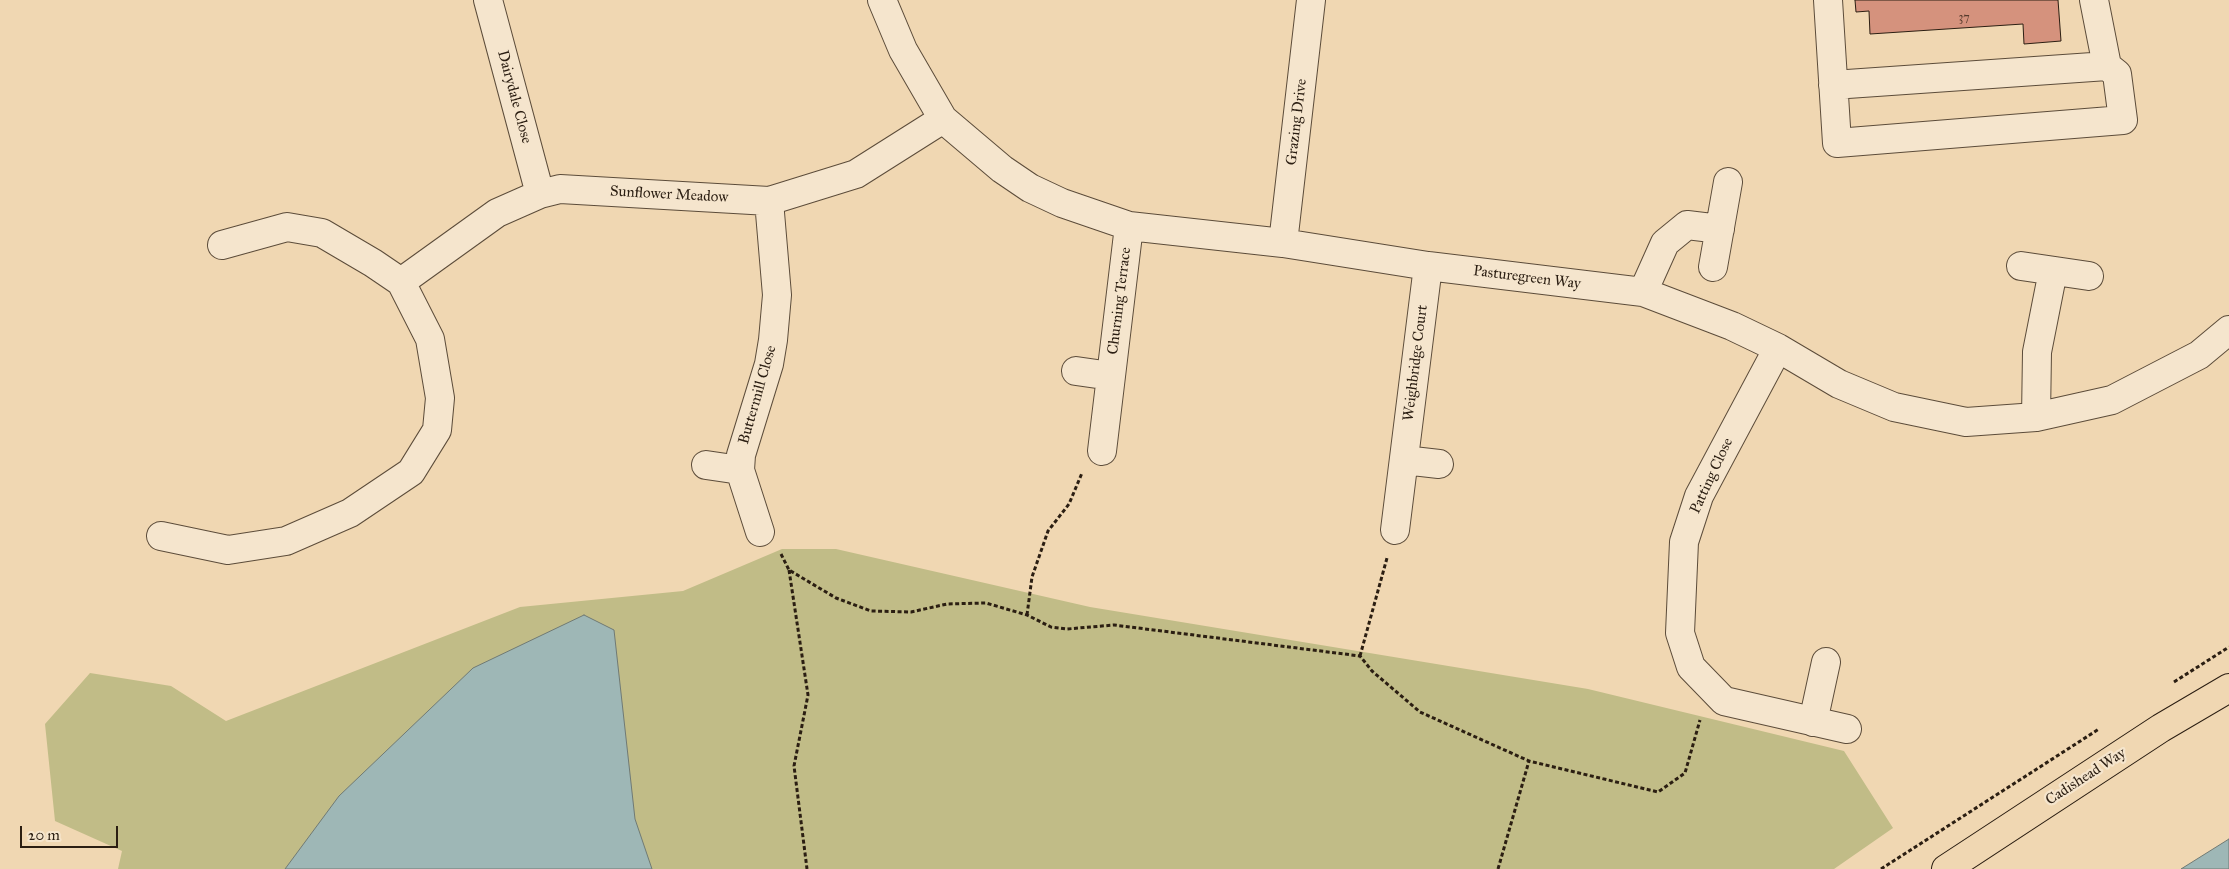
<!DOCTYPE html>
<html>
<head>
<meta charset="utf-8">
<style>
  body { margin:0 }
  #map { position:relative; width:2229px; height:869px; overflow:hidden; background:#f0d7b2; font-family:"IM FELL Great Primer",serif }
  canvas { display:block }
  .scale { position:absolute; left:20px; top:826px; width:98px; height:22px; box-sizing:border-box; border:2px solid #2b1e12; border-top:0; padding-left:6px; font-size:15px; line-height:18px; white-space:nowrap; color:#2b1e12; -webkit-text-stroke:4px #f5e5cd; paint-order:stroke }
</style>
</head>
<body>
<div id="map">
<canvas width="2229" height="869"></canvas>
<div class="scale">20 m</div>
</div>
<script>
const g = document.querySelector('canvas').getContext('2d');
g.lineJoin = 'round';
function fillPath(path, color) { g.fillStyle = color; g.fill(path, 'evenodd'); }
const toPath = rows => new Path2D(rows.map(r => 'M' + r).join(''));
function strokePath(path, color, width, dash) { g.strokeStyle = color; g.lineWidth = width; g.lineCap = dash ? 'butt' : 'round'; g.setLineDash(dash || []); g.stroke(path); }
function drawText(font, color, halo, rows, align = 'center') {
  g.font = font + ' "IM FELL Great Primer",serif'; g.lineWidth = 4.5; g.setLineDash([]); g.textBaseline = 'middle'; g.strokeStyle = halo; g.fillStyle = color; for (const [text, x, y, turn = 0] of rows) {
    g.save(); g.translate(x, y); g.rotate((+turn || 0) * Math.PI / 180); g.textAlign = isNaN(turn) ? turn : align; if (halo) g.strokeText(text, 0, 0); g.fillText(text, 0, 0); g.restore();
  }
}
const green = toPath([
  [782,549,836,549,1090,607,1588,689,1844,751,1893,828,1834,869,118,869,122,851,55,821,45,724,90,673,171,686,226,721,520,607,683,591]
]);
const water = toPath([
  [584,615,614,630,635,819,652,869,285,869,339,796,473,668,584,615],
  [2229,839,2229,869,2181,869,2229,839]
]);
const building = toPath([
  [1855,0,2058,0,2061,41,2024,44,2023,24,1870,34,1869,11,1856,12,1855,0]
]);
const path = toPath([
  [781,554,789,570,836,598,871,611,911,612,947,604,986,603,1027,615,1051,627,1067,629,1114,625,1360,656,1372,671,1420,712,1529,761,1658,792,1685,773,1700,720],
  [789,570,808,695,794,766,807,869],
  [1027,615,1032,577,1048,531,1069,504,1082,473],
  [1360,656,1387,558],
  [2174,682,2229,647],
  [1498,869,1529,761],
  [1881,869,2099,729]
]);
const minor = toPath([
  [488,0,540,194],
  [882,0,903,50,943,119,1002,169,1030,188,1062,203,1129,226,1283,243,1428,266,1643,292,1732,326,1778,348,1839,384,1894,407,1966,422,2036,417,2112,400,2199,355,2229,330],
  [1828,0,1837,143,2123,120,2117,74,2107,66,2094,0],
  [1833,85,2107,66],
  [1283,243,1311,0],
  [2021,266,2089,276],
  [1713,267,1728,182],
  [401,282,497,213,540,194,560,189,769,201,856,174,943,119],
  [1643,292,1665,243,1687,225,1720,229],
  [1778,348,1699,496,1684,542,1680,633,1691,667,1724,701,1847,729],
  [1076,371,1111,376],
  [2036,417,2037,352,2053,271],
  [1102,451,1129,226],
  [1404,460,1439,464],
  [706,465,740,470],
  [1395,530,1428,266],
  [760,532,740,470,741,455,769,364,773,340,777,295,769,201],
  [161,536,228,550,286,541,350,513,411,472,437,430,440,398,430,339,401,282,373,263,322,233,287,227,222,245],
  [1813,722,1826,662]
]);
const highway = toPath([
  [1946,869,2161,728,2229,688]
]);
const numberNames = [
  ["37",1964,18]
];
const streetNames = [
  ["Dairydale Close",514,97,75],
  ["Grazing Drive",1297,122,-83],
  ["Sunflower Meadow",669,195,3],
  ["Pasturegreen Way",1527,278,7],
  ["Churning Terrace",1120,301,-83],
  ["Weighbridge Court",1416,363,-83],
  ["Buttermill Close",758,395,-74],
  ["Patting Close",1712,476,-65],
  ["Cadishead Way",2086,777,-33]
];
fillPath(green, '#c1bc87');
fillPath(water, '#9eb7b6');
strokePath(water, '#707a74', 1);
fillPath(building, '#d5927d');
strokePath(building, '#2b1e12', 1);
strokePath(minor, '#5c4c3a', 30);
strokePath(highway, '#2b1e12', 30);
strokePath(path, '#2b1e12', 3, [4, 2.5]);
strokePath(minor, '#f5e5cd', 28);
strokePath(highway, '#f0d7b2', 28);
drawText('12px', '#563b2d', null, numberNames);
drawText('15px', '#2b1e12', '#f5e5cd', streetNames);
</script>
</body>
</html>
